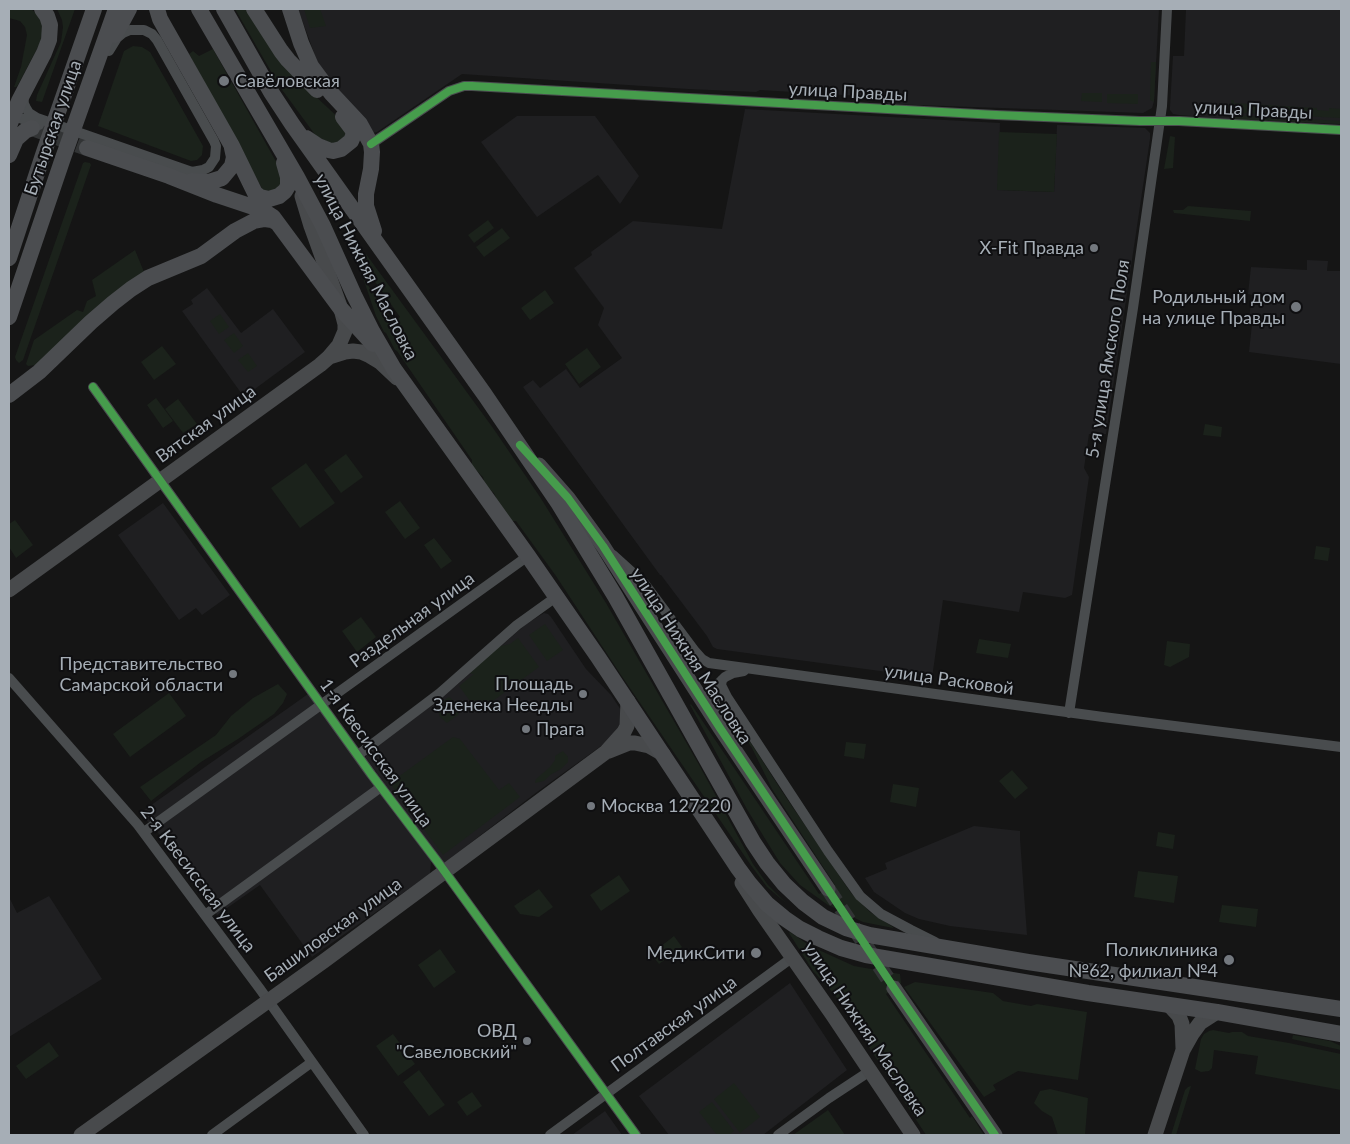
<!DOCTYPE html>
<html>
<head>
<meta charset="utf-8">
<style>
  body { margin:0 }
  #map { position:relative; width:1350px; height:1144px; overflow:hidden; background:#151515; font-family:Lato,sans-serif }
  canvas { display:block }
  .frame { position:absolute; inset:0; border:10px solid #a6aeb6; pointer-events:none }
</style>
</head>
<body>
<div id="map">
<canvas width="1350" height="1144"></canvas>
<div class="frame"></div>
</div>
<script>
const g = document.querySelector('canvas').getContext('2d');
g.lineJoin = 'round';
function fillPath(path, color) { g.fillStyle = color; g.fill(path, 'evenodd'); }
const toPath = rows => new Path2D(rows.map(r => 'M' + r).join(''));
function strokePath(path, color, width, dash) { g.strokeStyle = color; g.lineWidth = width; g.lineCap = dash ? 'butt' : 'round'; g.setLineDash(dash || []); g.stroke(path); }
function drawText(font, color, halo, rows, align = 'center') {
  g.font = font + ' Lato,sans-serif'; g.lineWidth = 4; g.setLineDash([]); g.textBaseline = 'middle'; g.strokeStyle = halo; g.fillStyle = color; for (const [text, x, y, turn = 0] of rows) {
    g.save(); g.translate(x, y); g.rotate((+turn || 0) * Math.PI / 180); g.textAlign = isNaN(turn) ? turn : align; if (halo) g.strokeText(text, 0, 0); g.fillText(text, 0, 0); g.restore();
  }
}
const built = toPath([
  [298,9,1159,9,1154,101,1152,108,1143,113,888,104,883,98,877,97,760,90,756,92,688,89,462,74,377,132,373,133,321,69,316,58],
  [1186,9,1341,9,1341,124,1230,119,1179,115,1173,114,1170,110,1170,107,1173,56,1184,56],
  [745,109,1000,123,998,190,1054,192,1057,125,1145,128,1150,133,1150,139,1106,434,1089,434,1084,468,1089,477,1072,595,1065,598,1023,592,1019,612,943,600,932,678,717,649,713,647,707,636,661,575,660,575,523,387,533,380,540,388,566,369,580,388,622,358,598,325,604,308,574,268,592,255,591,252,633,221,722,229],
  [517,116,595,116,639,176,620,204,598,175,537,217,481,142],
  [1307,260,1328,261,1327,271,1341,271,1341,364,1249,352,1252,324,1249,319,1252,295,1248,294,1251,267,1307,270],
  [207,288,241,333,273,309,305,352,244,397,182,311,193,304,191,300],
  [163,503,230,595,202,615,196,608,179,620,118,535],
  [544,613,548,614,551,617,586,669,611,695,621,710,623,717,615,736,537,792,443,864,366,758,366,754,458,684,526,624],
  [308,694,431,861,430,874,312,957,260,885,217,915,159,834,140,813],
  [974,826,1020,831,1020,839,1027,935,950,926,919,919,905,913,874,892,865,878,887,869,885,863],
  [49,896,102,979,9,1037,9,897,17,913],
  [790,983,847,1070,763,1135,669,1135,639,1096],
  [605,1111,622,1135,572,1135]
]);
const green = toPath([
  [9,9,31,9,37,14,44,27,40,43,18,85,16,87,14,87,21,67,27,35,25,27,20,21,9,18],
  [57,9,75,9,42,102,36,101,37,95,61,42,63,27,62,20],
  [235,9,248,9,296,78,343,122,349,133,334,145,316,136,280,87],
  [304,9,320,9,326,26,310,28],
  [133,46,142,47,150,52,203,146,202,155,197,160,191,161,98,126,124,51],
  [213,49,283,174,283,185,265,194,189,54,193,51,199,56],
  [1151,62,1156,62,1154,102,1150,100],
  [1082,93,1102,93,1102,102,1081,101],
  [1107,94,1138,94,1138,104,1107,103],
  [1231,100,1234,100,1234,103,1317,108,1317,110,1329,111,1329,108,1341,109,1341,118,1224,112,1225,104,1231,105],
  [1231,115,1341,121,1341,124,1230,119],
  [999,132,1057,134,1054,192,997,190],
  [1170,136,1175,137,1173,168,1164,169],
  [85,162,90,163,91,165,23,360,19,363,16,360,15,357,83,163],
  [1188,206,1251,211,1250,221,1174,213,1173,210,1183,210],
  [488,220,494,228,474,243,468,235],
  [502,228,510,238,484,257,476,247],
  [135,250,144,272,36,365,28,366,26,364,34,340,77,310,83,312,87,301,96,296,92,280],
  [366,254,493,428,540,497,606,603,698,763,753,864,768,885,786,903,767,887,750,864,621,675,556,576,516,521,512,521,498,503,494,493,485,485,483,477,472,466,472,460,397,351,395,350,386,333,384,332,376,316,363,278,393,322,400,317,359,259],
  [545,290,554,303,530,320,521,308],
  [220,314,229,327,219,334,210,321],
  [234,333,243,346,234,353,224,340],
  [162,346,176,364,154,380,141,362],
  [587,348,601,367,579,384,565,364],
  [248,353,257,366,248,372,238,360],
  [156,398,173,421,163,428,147,405],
  [178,399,197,424,183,433,165,409],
  [1205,424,1222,427,1221,437,1203,435],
  [346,454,363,477,341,493,324,470],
  [306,463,335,503,300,528,271,488],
  [400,501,420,528,405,539,385,512],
  [15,520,33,545,16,558,9,547,9,524],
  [434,538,452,561,441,569,424,545],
  [1316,546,1330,548,1328,561,1314,559],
  [361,617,376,637,357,652,342,631],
  [545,624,563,650,547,661,529,635],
  [518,638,539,667,478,712,459,686,474,674,472,674,468,671,497,647,510,644],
  [979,639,1011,644,1008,658,976,653],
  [1167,641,1190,644,1189,657,1170,667,1164,665],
  [278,684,287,694,283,703,274,714,238,739,201,762,151,801,140,787,216,735,231,716,253,698],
  [169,693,186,716,130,757,113,734],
  [449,697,455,702,460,709,458,715,447,723,440,717,438,710,439,703],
  [723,701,751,743,781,790,851,893,870,912,893,927,893,928,863,922,828,905,800,885,780,863,748,811,690,705,691,704,819,894,835,885,772,789,752,748,721,702],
  [453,737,460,739,499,790,509,783,520,797,443,855,390,783],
  [846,742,866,744,864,759,844,756],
  [563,751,568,757,568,762,561,769,550,775,544,781,535,783,536,779,550,767,555,760,555,756],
  [1012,770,1028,788,1015,799,999,781],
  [893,784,919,788,916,807,890,802],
  [1158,832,1175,835,1173,849,1156,846],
  [1138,871,1178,876,1174,903,1134,897],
  [619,875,630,891,601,911,590,895],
  [539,889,553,907,539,917,520,914,514,906],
  [1222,905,1258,909,1256,927,1219,922],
  [790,932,810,946,854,966,900,974,901,983,886,994,970,1118,972,1116,984,1135,926,1135,835,995,813,971,789,933],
  [674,936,682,947,659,964,651,954],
  [440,949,456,972,434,988,418,965],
  [915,982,993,993,1003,1001,1031,1006,1037,1004,1087,1012,1078,1080,1018,1071,993,1085,996,1090,984,1097,904,987],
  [1213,1030,1229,1033,1232,1032,1242,1032,1248,1036,1289,1043,1341,1054,1341,1090,1255,1074,1258,1056,1214,1050,1212,1068,1209,1071,1201,1072,1195,1069,1201,1039,1204,1034,1209,1031],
  [393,1034,415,1064,398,1076,376,1046],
  [1293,1035,1330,1041,1341,1046,1341,1050,1292,1039],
  [49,1042,59,1056,26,1079,16,1066],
  [419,1070,445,1105,429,1116,403,1082],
  [734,1083,760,1117,740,1133,714,1099],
  [1191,1086,1176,1135,1171,1135,1185,1090,1188,1087],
  [1050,1089,1088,1098,1085,1135,1058,1135,1052,1117,1042,1111,1034,1103,1040,1091],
  [472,1092,482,1106,467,1116,457,1102],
  [712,1102,734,1131,729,1135,717,1135,699,1112],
  [828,1110,845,1135,793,1135]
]);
const secondaryTunnel = toPath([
  [828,889,894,988]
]);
const primaryTunnel = toPath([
  [32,128,87,148]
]);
const street = toPath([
  [23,94,24,104,26,108,29,113,37,118,192,172,203,170,209,167,215,158,216,146,214,141,157,40,152,34,144,30,130,30,123,33,117,38,109,51],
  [9,114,39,125],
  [371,144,449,91,464,86,472,86,996,115,1140,121,1179,121,1341,130],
  [93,387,371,774,437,861,636,1135],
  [613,555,644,583,694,650,702,659,709,663,1103,717,1341,747],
  [9,678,138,825,260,989,364,1135],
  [722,680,721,685,727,697,828,851,860,896,881,914,911,930,935,942],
  [1069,713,1133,308,1162,106,1167,9],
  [718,717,713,694,715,687,725,677,733,673,744,671],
  [358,755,440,693,517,625,556,597],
  [144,832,528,556],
  [205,915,381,787],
  [212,1135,312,1062],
  [550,1135,793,957],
  [778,1135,829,1098,870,1071]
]);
const secondary = toPath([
  [329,357,345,352,353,351,361,352,370,356,380,362,397,378],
  [539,465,568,498,603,546,720,728,828,889],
  [9,590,320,365,328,358,339,345,345,331,345,324,341,309,311,226,302,196],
  [609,751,629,743,635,743,649,746,663,754],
  [742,883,760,911,832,1014,913,1135],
  [894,988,995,1135],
  [1169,1005,1179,1016,1182,1024,1183,1048],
  [81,1135,324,961,606,752,624,732,627,726,628,701],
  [1155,1135,1183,1050,1192,1034,1200,1023,1217,1012]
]);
const primary = toPath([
  [157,9,160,19,232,146,255,193,260,197,269,199,279,196,285,191,288,186,288,177,284,163],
  [199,9,297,177,323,226,354,295,372,331,394,369,528,556,598,657,738,868,749,883,767,904,784,918,800,929,818,938,841,948,866,955,1088,993,1217,1012,1341,1034],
  [224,9,271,92,292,124,485,395,559,504,615,596,753,842,767,863,784,884,803,902,823,917,846,928,869,935,1028,962,1341,1009],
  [254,9,281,51,288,60,317,90],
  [290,9,301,43,311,66,331,93,360,124,371,144,372,152,371,169,366,194,366,206,374,231],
  [115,35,129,9],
  [9,126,19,101,44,53,49,40,50,25,47,16,42,9],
  [306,138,318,146,328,150,333,151,341,149,351,141,354,134,352,129,343,117],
  [87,148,169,176,217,195,262,210,273,217,341,309,373,344],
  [9,155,16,139,25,131,32,128],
  [192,181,209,182,222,178,232,166,234,157,232,148],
  [9,258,44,152,94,9],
  [9,317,63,158,116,9],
  [9,395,39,372,91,322,113,303,131,289,148,278,201,256,235,231,254,221,265,219,272,220,276,222]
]);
const cycleway = toPath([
  [371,144,449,91,464,86,472,86,996,115,1140,121,1179,121,1341,130],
  [93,387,371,774,437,861,636,1135],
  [520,445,568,498,603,546,720,728,894,988,995,1135]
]);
const markers = [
  [224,81,6,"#73787e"],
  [1094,248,5,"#73787e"],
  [1296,307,6,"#73787e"],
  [233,674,5,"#73787e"],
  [583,694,5,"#73787e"],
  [526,729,5,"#73787e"],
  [591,806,5,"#73787e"],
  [756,953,6,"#73787e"],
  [1229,960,6,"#73787e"],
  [527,1041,5,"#73787e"]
];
const poiNames = [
  ["Савёловская",235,81,"left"],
  ["X-Fit Правда",1084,248],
  ["Родильный дом",1285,297],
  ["на улице Правды",1285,318],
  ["Представительство",223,664],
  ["Самарской области",223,685],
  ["Площадь",573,684],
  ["Зденека Неедлы",573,705],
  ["Прага",536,729,"left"],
  ["Москва 127220",601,806,"left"],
  ["Поликлиника",1218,950],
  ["№62, филиал №4",1218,971],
  ["МедикСити",745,953],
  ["ОВД",517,1031],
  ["\"Савеловский\"",517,1052]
];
const streetNames = [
  ["улица Правды",848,92,3],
  ["улица Правды",1253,110,3],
  ["Бутырская улица",53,128,-71],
  ["улица Нижняя Масловка",366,267,63],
  ["5-я улица Ямского Поля",1108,359,-81],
  ["Вятская улица",206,424,-36],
  ["Раздельная улица",412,620,-36],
  ["улица Нижняя Масловка",691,656,57],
  ["улица Расковой",949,680,8],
  ["1-я Квесисская улица",376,753,54],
  ["2-я Квесисская улица",198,879,53],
  ["Башиловская улица",333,930,-36],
  ["Полтавская улица",674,1024,-36],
  ["улица Нижняя Масловка",865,1029,56]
];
fillPath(built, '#1f1f21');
fillPath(green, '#1b221b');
strokePath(secondaryTunnel, '#323435', 15, [15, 8]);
strokePath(primaryTunnel, '#323435', 16, [16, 8]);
strokePath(street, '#494c4e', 10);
strokePath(secondary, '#484a4c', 15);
strokePath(primary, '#4b4d50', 16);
strokePath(cycleway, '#469c4c', 8);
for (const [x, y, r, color] of markers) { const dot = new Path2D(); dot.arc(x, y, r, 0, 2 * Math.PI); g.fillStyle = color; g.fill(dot); strokePath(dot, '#0f0f11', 2); }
drawText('18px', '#a6aeb6', '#0f0f11', poiNames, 'right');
drawText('18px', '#a6aeb6', '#0f0f11', streetNames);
</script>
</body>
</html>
